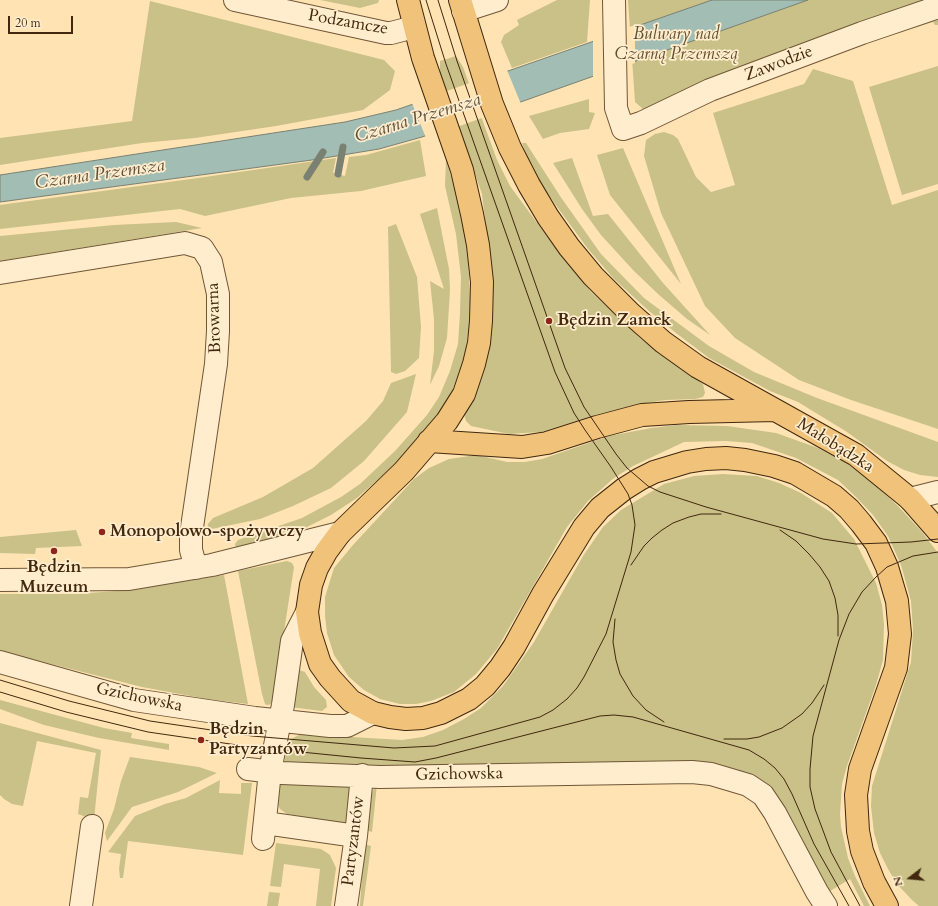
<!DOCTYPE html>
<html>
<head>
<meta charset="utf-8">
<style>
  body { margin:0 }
  #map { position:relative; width:938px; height:906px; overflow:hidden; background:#ffe3b3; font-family:Cardo,serif }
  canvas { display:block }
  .north { position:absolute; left:890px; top:858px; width:40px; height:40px; -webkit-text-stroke:3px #ffedce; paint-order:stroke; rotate:254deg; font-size:11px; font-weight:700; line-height:16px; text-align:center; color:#41280e }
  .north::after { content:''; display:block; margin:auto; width:14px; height:18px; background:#41280e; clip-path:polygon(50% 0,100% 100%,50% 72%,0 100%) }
  .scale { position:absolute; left:8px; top:16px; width:65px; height:18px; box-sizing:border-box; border:2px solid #41280e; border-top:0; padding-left:5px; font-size:12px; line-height:14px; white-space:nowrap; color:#41280e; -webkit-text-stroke:3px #ffedce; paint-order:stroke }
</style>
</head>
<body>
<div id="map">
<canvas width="938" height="906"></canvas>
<div class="north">N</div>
<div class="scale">20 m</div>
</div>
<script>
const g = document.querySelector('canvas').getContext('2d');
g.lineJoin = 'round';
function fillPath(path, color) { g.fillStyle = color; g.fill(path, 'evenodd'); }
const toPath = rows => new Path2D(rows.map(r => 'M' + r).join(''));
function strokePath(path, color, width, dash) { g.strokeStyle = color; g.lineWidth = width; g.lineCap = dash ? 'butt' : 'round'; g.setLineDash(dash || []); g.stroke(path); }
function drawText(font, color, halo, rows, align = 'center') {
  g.font = font + ' Cardo,serif'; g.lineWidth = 3.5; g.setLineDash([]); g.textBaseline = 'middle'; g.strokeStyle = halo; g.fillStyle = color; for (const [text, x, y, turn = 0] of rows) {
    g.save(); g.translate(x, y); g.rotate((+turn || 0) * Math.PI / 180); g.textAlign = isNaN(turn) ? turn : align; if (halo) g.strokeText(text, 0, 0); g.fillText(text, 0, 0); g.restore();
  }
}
const green = toPath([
  [320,0,379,0,378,3,360,8],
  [557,0,590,0,587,42,512,68,501,42,504,35,519,25,517,20],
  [628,0,938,0,938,1,701,82,655,107,643,109,635,102],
  [150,1,384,60,395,71,390,90,363,110,276,126,195,138,142,143,0,165,0,138,132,121],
  [938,13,938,25,935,25,933,22,896,34,894,28],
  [456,56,463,67,497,160,510,186,557,250,591,292,641,339,703,384,705,393,703,397,695,399,665,400,635,405,595,415,541,432,509,434,471,426,466,421,464,414,482,375,488,353,492,278,482,194,440,74,440,61],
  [938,66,938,184,902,195,869,87],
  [813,69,853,81,892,205,938,190,938,429,851,400,799,380,735,338,705,306,661,213,644,156,646,140,655,134,664,132,673,135,678,139,696,177,711,192,735,185,713,113,804,84],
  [589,99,589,112,595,113,589,129,560,133,543,139,529,116],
  [420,140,426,176,361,191,291,198,205,216,180,209,0,229,0,205,198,178,336,158,333,173,345,176,349,157,366,155],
  [522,143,526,143,560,196,601,254,644,298,709,346,754,372,817,398,938,442,938,477,920,475,904,470,887,461,847,432,798,402,770,391,709,358,676,333,649,311,614,279,588,249,555,204,540,182,529,162],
  [623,148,681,284,610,195,597,155],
  [572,158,593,216,608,214,663,283,710,335,687,319,658,294,633,270,601,235,582,209,553,163],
  [446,160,458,199,468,251,470,302,469,329,466,348,461,368,452,391,438,415,417,441,392,467,357,498,331,515,305,528,272,540,236,549,235,544,238,540,302,518,341,497,360,484,395,451,427,415,439,397,450,371,458,344,460,313,461,277,456,234,445,186],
  [437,208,449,269,450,290,447,338,439,366,430,385,434,351,434,319,430,281,444,289,420,214],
  [176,222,202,228,0,261,0,236,114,225],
  [396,224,417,277,421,327,419,358,405,371,396,374,391,372,388,227],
  [416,374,407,412,364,461,331,488,293,506,260,519,207,530,208,524,213,518,263,497,313,468,366,421,383,401,391,383],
  [677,425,727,426,776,433,818,448,845,462,871,481,898,506,922,532,938,553,938,906,919,906,912,900,897,884,888,869,880,853,874,833,871,806,872,786,911,662,913,630,911,601,901,565,888,536,873,515,856,497,838,480,796,458,752,443,726,441,684,442,633,466,614,478,588,501,567,527,497,649,476,674,454,692,431,701,416,704,400,704,380,699,364,690,349,677,334,655,327,633,325,616,325,597,334,568,353,545,414,479,429,468,449,459,477,455,507,462,525,462,542,459,609,436,651,428],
  [723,474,757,476,779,483,801,493,832,513,854,539,876,583,882,605,884,624,883,660,876,685,847,766,842,784,840,814,841,827,848,858,855,876,870,906,864,906,850,879,825,894,745,778,284,768,287,741,301,734,402,740,423,737,443,730,464,719,481,708,503,686,534,642,583,556,603,527,621,510,664,484,694,476],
  [76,530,82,546,36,548,35,554,0,553,0,537],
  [287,561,292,563,294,567,274,696,272,704,267,705,265,704,262,694,238,571],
  [224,575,248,704,207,699,142,687,12,654,0,650,0,594,75,594,130,590],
  [299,670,305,672,314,687,326,700,327,707,322,711,290,707,295,673],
  [0,700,104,728,132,733,131,738,169,744,169,750,99,738,44,725,0,709],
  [0,723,101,750,94,820,78,814,80,797,88,798,96,753,37,741,23,806,12,804,4,799,0,795],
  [130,757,199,767,217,773,178,792,132,807,107,841,105,833,114,809,121,781],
  [220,780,219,793,241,794,241,783,252,783,243,855,128,841,123,878,120,878,119,869,121,854,108,852,135,816,165,804,186,798],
  [282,780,353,780,349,821,342,823,287,814,280,809,277,803,278,784],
  [377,784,372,832,366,830,371,796,374,788],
  [276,843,321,849,330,855,336,868,331,906,316,906,320,869,284,864,281,887,270,886],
  [364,844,371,846,363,906,360,906],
  [269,892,280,893,278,906,267,906]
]);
const water = toPath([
  [712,0,808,0,422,137,379,149,312,160,0,202,0,175,345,122,396,110,712,0]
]);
const pier = toPath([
  [635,25,635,63,593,78,593,40],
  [507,70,521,104,426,138,412,103]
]);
const stream = toPath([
  [338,174,343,147],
  [307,177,323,152]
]);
const minor = toPath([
  [235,0,386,33,391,33,414,27],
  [614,0,616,108,623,129,641,123,710,90,862,33,938,7],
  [463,11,497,0],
  [0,273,185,243,202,248,211,262,218,294,218,331,216,364,191,534,191,550,196,568],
  [910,499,938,492],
  [0,580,129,579,212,565,340,533],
  [0,662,134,700,255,718,330,726,347,726,373,713],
  [248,769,282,773,380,777,692,772,711,774,748,785,763,795,775,813,817,892,826,906],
  [265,823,356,836],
  [263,839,270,771,283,705,292,641,307,612],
  [81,906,92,826],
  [346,906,356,836,362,775]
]);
const major = toPath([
  [408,0,423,58,462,170,472,214,478,245,482,282,481,321,479,343,474,364,464,394,447,421,404,471,340,533,326,552,317,568,311,585,307,612,310,633,320,664,330,678,351,701,373,713,390,717,406,719,423,718,441,713,469,699,485,686,500,668,514,647,543,594,584,527,600,508,624,489,640,479,654,472,687,462,706,459,726,458,745,460,774,466,795,473,834,496,849,509,861,523,876,543,887,567,897,601,900,634,896,668,860,769,856,795,858,831,862,851,874,882,887,906],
  [460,0,492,104,510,148,529,185,548,217,569,247,593,276,630,313,663,342,698,367,856,455,910,499,938,531],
  [429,441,522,447,547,443,597,427,642,415,689,412,775,410]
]);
const tram = toPath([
  [438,0,457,61,565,368,584,407,616,454,627,468,648,486,660,492,706,507,823,539,856,544,911,542,938,539],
  [780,530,796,541,809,554,820,567,829,581,835,598,838,615,838,636],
  [631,565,644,546,652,538,662,530,673,523,689,517,701,514,721,514],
  [615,619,613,642,616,660,620,674,633,696,646,710,664,722],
  [0,680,69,701,150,721,252,736,394,748,435,746,540,717,553,710,567,699,577,688,584,677,606,634,631,552,635,525,632,505,628,494,611,467,585,430,574,413,555,372,446,64,426,0],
  [0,692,66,712,148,732,251,747,361,758,415,762,436,758,600,716,614,715,633,717,749,750,764,759,775,768,784,779,792,794,814,844,849,906],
  [724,739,747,739,759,737,782,728,802,714,812,703,824,685],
  [860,906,831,852,815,809,810,787,810,769,813,736,839,640,849,614,862,592,876,577,887,567,913,556,938,552]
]);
const markers = [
  [549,321,4,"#8f2418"],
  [102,532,4,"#8f2418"],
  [54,551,4,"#8f2418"],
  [201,740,4,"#8f2418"]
];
const streetNames = [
  ["Podzamcze",348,23,10],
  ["Zawodzie",779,64,-21],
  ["Browarna",215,318,-92],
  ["Małobądzka",835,446,32],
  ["Gzichowska",139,698,12],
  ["Gzichowska",459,775,-1],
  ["Partyzantów",354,841,-83]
];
const parkNames = [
  ["Bulwary nad",676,35],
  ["Czarną Przemszą",676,55]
];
const poiNames = [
  ["Będzin Zamek",557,321],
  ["Monopolowo-spożywczy",110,532],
  ["Będzin",54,568,"center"],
  ["Muzeum",54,588,"center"],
  ["Będzin",209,730],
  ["Partyzantów",209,750]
];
const waterNames = [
  ["Czarna Przemsza",418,119,-17],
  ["Czarna Przemsza",100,175,-8]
];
fillPath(green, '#c9c187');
fillPath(water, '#a2bdb4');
strokePath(water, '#7b8172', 1);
fillPath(pier, '#ffe3b3');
strokePath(stream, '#7b8172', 7);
strokePath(minor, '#705737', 24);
strokePath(major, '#41280e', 24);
strokePath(minor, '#ffedce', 22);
strokePath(major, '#f0c27a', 22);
strokePath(tram, '#41280e', 1);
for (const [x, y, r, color] of markers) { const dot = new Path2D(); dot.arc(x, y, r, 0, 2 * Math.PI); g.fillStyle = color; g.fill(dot); strokePath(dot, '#ffedce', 1.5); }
drawText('17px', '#41280e', '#ffedce', streetNames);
drawText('italic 17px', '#634e2c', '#ffedce', parkNames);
drawText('bold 17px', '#41280e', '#ffedce', poiNames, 'left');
drawText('italic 18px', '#594d38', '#ffedce', waterNames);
</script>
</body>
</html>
